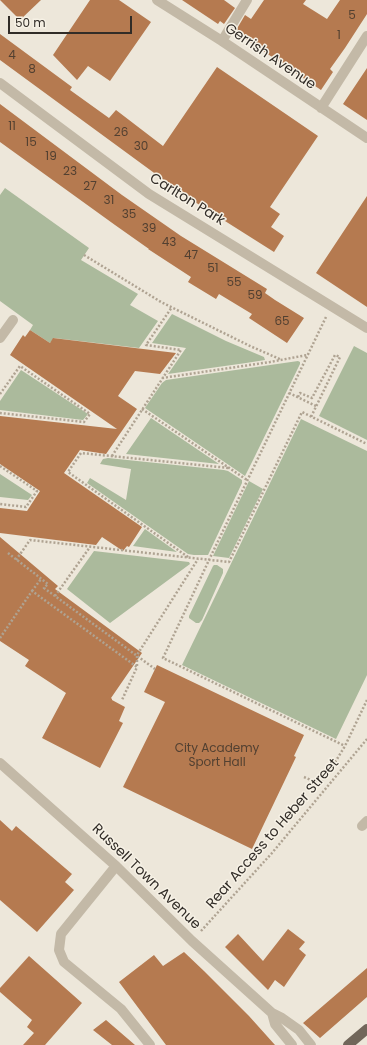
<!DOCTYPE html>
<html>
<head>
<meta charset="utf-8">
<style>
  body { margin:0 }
  #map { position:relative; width:367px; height:1045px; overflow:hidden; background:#ede7da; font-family:Poppins,sans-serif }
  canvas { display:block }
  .scale { position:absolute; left:8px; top:16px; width:124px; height:18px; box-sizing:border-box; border:2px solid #312c27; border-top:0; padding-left:5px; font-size:12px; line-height:14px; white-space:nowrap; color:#312c27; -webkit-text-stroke:3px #f6f1e5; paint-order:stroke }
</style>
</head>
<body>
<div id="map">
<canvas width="367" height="1045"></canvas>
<div class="scale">50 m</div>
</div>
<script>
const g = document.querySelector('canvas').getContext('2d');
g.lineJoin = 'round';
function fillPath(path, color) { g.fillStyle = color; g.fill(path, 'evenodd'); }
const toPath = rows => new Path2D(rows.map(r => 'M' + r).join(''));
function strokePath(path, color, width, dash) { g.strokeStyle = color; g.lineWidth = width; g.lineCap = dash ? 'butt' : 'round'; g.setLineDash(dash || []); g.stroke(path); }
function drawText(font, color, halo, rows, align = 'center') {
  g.font = font + ' Poppins,sans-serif'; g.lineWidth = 3; g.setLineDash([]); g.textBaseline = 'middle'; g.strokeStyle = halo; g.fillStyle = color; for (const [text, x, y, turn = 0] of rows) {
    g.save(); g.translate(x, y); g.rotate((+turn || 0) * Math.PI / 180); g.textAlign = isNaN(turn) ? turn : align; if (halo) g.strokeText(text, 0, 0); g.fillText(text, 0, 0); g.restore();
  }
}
const green = toPath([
  [5,188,89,248,81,260,138,294,130,305,158,321,139,348,54,338,50,343,30,330,33,325,0,301,0,195],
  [172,314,226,341,264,357,265,360,246,363,168,374,186,348,152,343],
  [354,346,367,353,367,440,319,416],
  [298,361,300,362,300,364,255,456,245,476,145,408,162,383,166,380],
  [21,370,88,414,83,420,0,410,0,401],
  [151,418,219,464,126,454],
  [301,419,367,451,367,675,336,739,182,665],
  [108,458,224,470,228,471,242,480,242,483,208,555,194,555,188,554,87,483,90,478,126,500,131,469,100,464,103,459],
  [0,474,32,495,28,500,0,497],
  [249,481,263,489,229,558,213,556],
  [145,529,177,552,133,546],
  [94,551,189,562,190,564,110,623,67,589],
  [214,565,217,565,223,569,223,573,202,620,199,623,196,623,189,618,189,616,213,566]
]);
const building = toPath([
  [0,0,41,0,20,20],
  [90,0,119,0,151,22,110,81,88,66,77,80,53,55],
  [182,0,224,0,235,8,224,24,220,21,218,24],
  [264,0,306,0,303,4,327,19,340,0,367,0,367,14,345,48,330,69,333,72,321,90,235,32,245,15,251,19],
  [0,34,72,87,70,90,109,118,116,110,163,146,217,67,318,136,270,207,280,214,271,227,284,236,274,252,187,197,0,60],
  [367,68,367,120,343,104],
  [0,104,122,195,181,236,267,289,265,293,275,300,304,318,287,343,249,318,252,314,219,294,216,299,188,282,191,277,148,249,149,249,115,225,0,142],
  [367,196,367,307,316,273],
  [30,330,50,343,53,338,176,353,160,374,135,371,118,396,137,409,106,454,80,450,64,473,142,527,129,547,127,546,123,551,102,537,96,545,0,533,0,508,27,511,40,491,0,464,0,416,117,429,10,355,23,335,25,337],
  [0,537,58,586,55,589,142,653,111,698,112,699,112,700,125,707,119,721,123,723,100,768,42,738,66,693,25,666,29,660,0,641],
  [157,665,304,735,294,756,296,757,252,849,123,787,165,702,144,692],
  [0,820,12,831,16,826,72,874,65,882,74,890,37,932,0,900],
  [288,929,305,942,299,949,306,955,284,987,275,980,268,990,225,947,238,934,263,961],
  [184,952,204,971,249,1016,275,1045,166,1045,119,982,154,955,163,966],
  [29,956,82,1003,45,1045,23,1045,34,1033,27,1027,32,1020,0,992,0,988],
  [367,968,367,997,320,1038,303,1023],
  [106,1020,135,1045,112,1045,93,1030]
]);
const path = toPath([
  [84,255,161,302,250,346,282,360],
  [326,317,209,560,163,658,345,746],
  [162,378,270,362,307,355],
  [289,393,316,406],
  [0,394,20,366,90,414,84,422,0,413],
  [298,397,300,393,312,398,335,355,340,357,311,417],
  [142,409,247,480],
  [112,456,181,350,146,345,172,307],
  [0,466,37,491,26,507,0,504],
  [8,553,48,584,44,588,155,669],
  [188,557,68,472,81,453,229,468],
  [16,560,30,540,229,562,302,412,367,444],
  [32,591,41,579],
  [55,596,90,547],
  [0,638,32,591,137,667,122,700],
  [137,666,137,655,198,559],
  [304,777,320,784,334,764,345,746,367,700],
  [201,931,272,853,367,739]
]);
const minor = toPath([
  [157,0,222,41,367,138],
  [222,41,247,0],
  [0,83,149,194,367,328],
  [321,108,367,36],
  [0,338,13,320],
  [0,763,116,866,192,941,272,1013,282,1018,299,1030,311,1045],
  [362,826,367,821],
  [116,866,61,934,59,950,64,962,121,1009,150,1045],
  [272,1013,275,1024,292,1045]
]);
const primary = toPath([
  [348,1045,367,1029]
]);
const numberNames = [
  ["5",352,16],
  ["1",339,36],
  ["4",12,56],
  ["8",32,70],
  ["11",12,127],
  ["26",121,133],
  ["15",31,143],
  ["30",141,147],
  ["19",51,157],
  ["23",70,172],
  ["27",90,187],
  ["31",109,201],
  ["35",129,215],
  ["39",149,229],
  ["43",169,243],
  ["47",191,256],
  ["51",213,269],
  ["55",234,283],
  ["59",255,296],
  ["65",282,322],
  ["City Academy",217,749],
  ["Sport Hall",217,763]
];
const streetNames = [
  ["Gerrish Avenue",270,57,34],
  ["Carlton Park",187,200,32],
  ["Rear Access to Heber Street",273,834,-49],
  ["Russell Town Avenue",146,877,44]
];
fillPath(green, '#abba9c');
fillPath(building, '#b57a50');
strokePath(path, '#afa392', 2.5, [2, 2]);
strokePath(minor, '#c3b9a7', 10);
strokePath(primary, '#71665a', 10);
drawText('12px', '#524031', null, numberNames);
drawText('14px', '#312c27', '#f6f1e5', streetNames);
</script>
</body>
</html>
